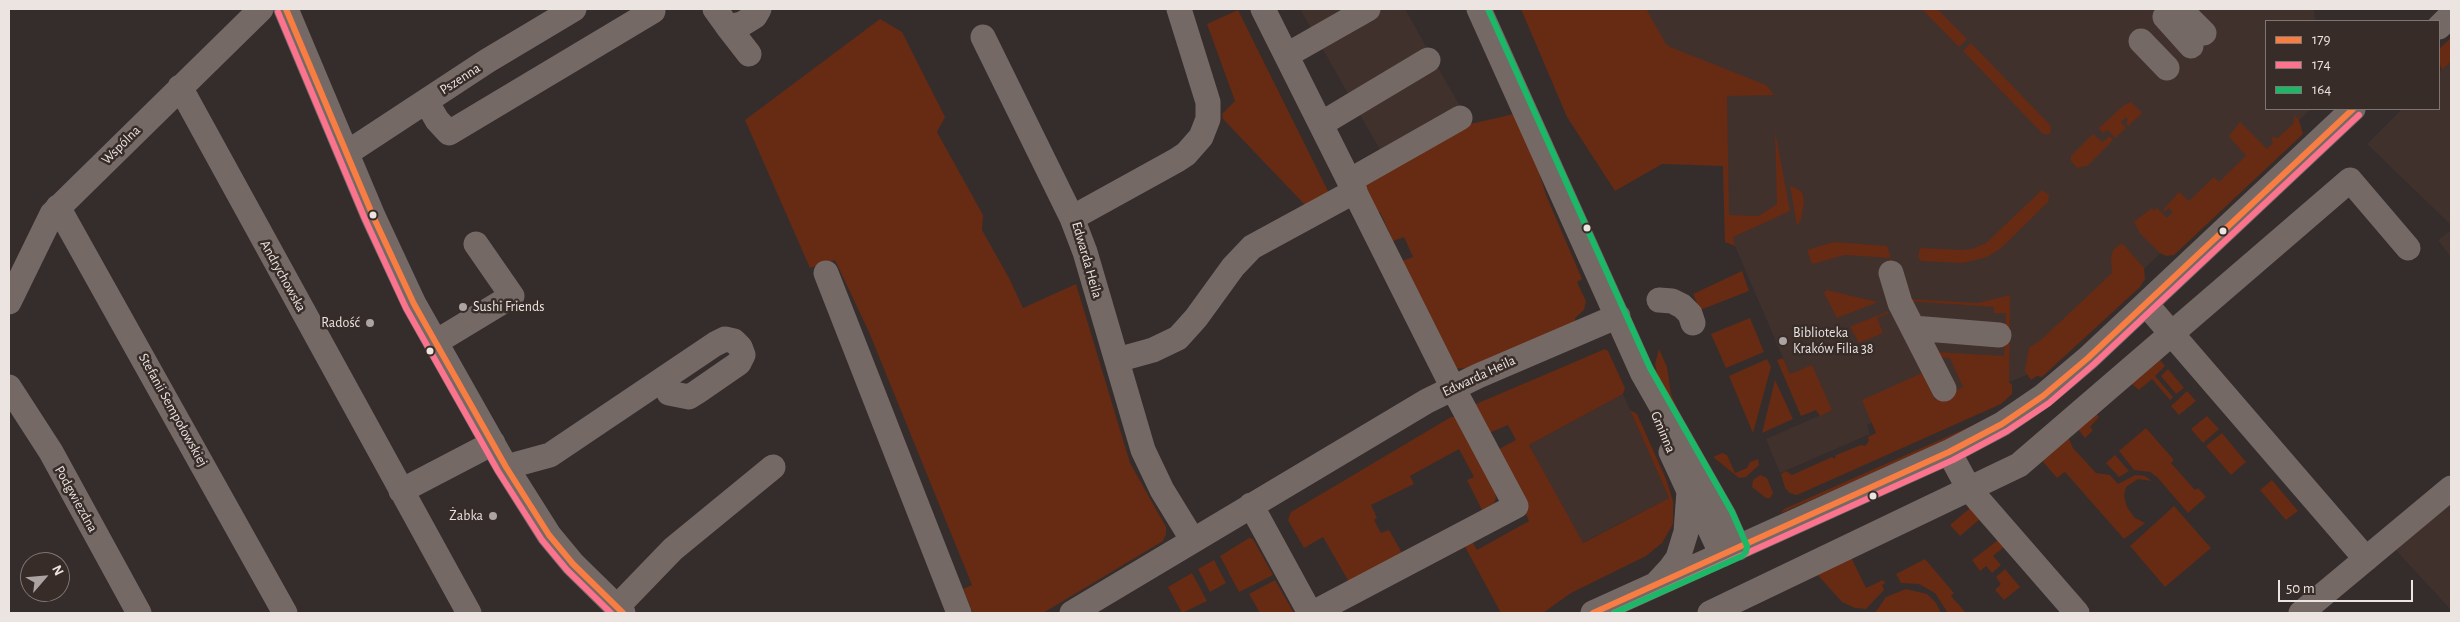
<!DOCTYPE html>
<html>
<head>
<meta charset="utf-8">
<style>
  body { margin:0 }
  #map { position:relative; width:2460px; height:622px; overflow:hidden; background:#342d2c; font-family:"Alegreya Sans",sans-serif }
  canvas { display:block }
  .frame { position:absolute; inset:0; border:10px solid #ebe4e1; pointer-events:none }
  .legend { position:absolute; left:2265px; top:20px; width:175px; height:90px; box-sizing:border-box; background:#372c28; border:1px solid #7f7672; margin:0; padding:6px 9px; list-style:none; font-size:15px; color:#ebe4e1 }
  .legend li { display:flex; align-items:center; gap:10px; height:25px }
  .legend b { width:25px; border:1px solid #7f7672 }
  .north { position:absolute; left:20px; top:552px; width:50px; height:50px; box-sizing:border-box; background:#372c28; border:1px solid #7f7672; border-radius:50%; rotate:63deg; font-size:14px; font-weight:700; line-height:20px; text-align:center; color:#ebe4e1 }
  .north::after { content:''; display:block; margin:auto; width:18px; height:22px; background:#aba4a2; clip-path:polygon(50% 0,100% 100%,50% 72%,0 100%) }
  .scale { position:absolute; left:2278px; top:580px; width:135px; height:22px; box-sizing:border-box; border:2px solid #ebe4e1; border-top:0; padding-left:6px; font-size:15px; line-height:18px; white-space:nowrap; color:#ebe4e1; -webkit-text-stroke:4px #372c28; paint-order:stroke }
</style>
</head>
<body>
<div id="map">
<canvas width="2460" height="622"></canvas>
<div class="frame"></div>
<ul class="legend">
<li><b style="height:6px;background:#f77d43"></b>179</li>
<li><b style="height:6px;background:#fc738d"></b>174</li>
<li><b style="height:6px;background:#1ab867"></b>164</li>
</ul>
<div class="north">N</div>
<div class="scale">50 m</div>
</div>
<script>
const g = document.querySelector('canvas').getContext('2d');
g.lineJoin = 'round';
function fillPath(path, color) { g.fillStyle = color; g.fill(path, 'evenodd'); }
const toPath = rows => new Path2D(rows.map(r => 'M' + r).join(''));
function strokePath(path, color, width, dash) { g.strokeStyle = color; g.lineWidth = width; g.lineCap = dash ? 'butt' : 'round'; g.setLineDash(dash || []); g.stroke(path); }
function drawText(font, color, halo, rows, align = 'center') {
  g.font = font + ' "Alegreya Sans",sans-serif'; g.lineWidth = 5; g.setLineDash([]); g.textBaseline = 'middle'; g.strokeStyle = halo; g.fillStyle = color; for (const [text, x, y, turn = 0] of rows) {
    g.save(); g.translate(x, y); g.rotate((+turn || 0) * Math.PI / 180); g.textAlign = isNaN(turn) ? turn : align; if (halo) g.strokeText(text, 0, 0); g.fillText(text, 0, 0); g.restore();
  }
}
const built = toPath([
  [1300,9,1405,9,1470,124,1388,164],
  [1636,9,2314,9,2315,21,2266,21,2266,109,2311,109,2190,226,2032,373,1934,412,1927,398,1867,425,1870,434,1780,473,1766,439,1832,410,1790,374,1735,246,1725,242,1720,74,1667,53],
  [2451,61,2451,225,2367,144,2402,109,2439,109,2439,73],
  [2451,230,2451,257,2438,240],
  [1623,394,1669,498,1582,543,1529,445],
  [2451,499,2451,610,2393,547]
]);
const green = toPath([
  [1521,9,1646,9,1666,44,1670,47,1766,85,1774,95,1727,96,1729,215,1759,216,1777,204,1775,131,1790,211,1733,237,1735,246,1725,242,1723,166,1662,164,1615,191,1567,117],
  [1922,9,1937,9,1967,39,1959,47],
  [1238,10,1329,193,1305,205,1223,119,1222,114,1235,101,1207,24],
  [880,19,902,32,945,117,937,132,983,215,982,230,1009,278,1023,308,1076,284,1130,463,1166,527,1166,534,1163,541,1043,613,973,613,963,589,972,585,869,332,835,260,810,268,745,120],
  [2451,38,2451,61,2442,70,2439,61,2439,49],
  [1971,43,2049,124,2051,127,2050,134,2043,134,1963,51],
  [2131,102,2142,113,2128,126,2126,123,2128,120,2126,117,2121,122,2126,128,2115,138,2108,130,2103,133,2099,128,2123,106],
  [1514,114,1536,163,1546,195,1582,279,1577,282,1586,301,1584,310,1575,318,1575,322,1468,369,1456,368,1399,262,1413,257,1404,237,1393,241,1380,212,1376,214,1362,180,1470,124],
  [2294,115,2299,120,2303,134,2174,255,2166,256,2160,253,2140,233,2134,222,2152,208,2154,211,2157,208,2167,218,2173,212,2169,208,2164,212,2163,210,2179,192,2189,201,2214,177,2219,182,2246,156,2229,136,2240,122,2267,149,2273,143,2271,137,2278,138,2294,123],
  [2093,134,2102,142,2110,136,2113,140,2087,166,2077,168,2071,161,2071,156],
  [1790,185,1802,192,1804,202,1801,219,1797,226],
  [2042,190,2049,195,2048,202,2000,249,1987,257,1963,263,1921,261,1918,257,1920,248,1961,250,1972,249,1986,243],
  [1834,242,1887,246,1891,258,1845,255,1812,264,1807,250],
  [2122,243,2144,268,2145,279,2140,287,2055,365,2042,377,2037,376,2031,380,2025,371,2029,348,2042,339,2112,273,2111,259,2113,250],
  [1742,271,1749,291,1700,310,1693,294],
  [1827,290,1878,302,1837,318,1824,293],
  [2010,295,2009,382,2012,385,2012,394,2001,404,1797,495,1790,493,1785,488,1781,474,1786,471,1792,475,1832,457,1835,459,1836,455,1861,445,1865,446,1869,441,1868,437,1876,433,1862,400,1922,373,1935,400,1963,387,1950,358,1936,357,1934,352,2004,356,2006,313,1994,313,1994,307,1908,301,1906,299,1978,303],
  [1887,312,1889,313,1877,318,1883,333,1859,343,1851,328,1851,326],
  [1750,318,1764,352,1726,368,1711,334],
  [1605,349,1608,351,1625,388,1623,394,1529,445,1583,543,1669,498,1630,410,1637,414,1666,479,1673,501,1673,524,1662,543,1646,556,1571,593,1543,613,1501,613,1464,545,1471,540,1477,550,1529,521,1499,449,1516,440,1508,425,1484,435,1469,407],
  [1659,349,1667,367,1671,394,1700,462,1659,381,1655,364],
  [2156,355,2165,366,2155,376,2173,397,2170,400,2152,379,2139,390,2127,380],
  [1783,358,1790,374,1812,365,1832,410,1820,416,1816,410,1801,416,1777,360],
  [1767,359,1771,367,1753,433,1729,376],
  [2168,369,2184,388,2176,394,2161,376],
  [1775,380,1793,419,1762,433],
  [2187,391,2196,401,2179,415,2171,406],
  [2093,410,2099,417,2090,427,2093,430,2085,438,2075,426],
  [1996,415,1955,439,1781,513,1784,509],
  [2207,416,2219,429,2203,443,2191,429],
  [1451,417,1455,417,1495,490,1496,497,1494,504,1482,510,1467,480,1474,477,1459,449,1410,476,1414,484,1371,505,1377,518,1374,520,1381,533,1389,530,1402,553,1349,582,1323,537,1304,548,1288,520,1291,512],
  [2146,428,2174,460,2171,463,2195,490,2198,488,2206,497,2188,513,2158,478,2150,472,2134,470,2119,451],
  [2222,433,2246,462,2231,475,2206,446],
  [2068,437,2073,448,2096,473,2110,475,2118,484,2135,475,2145,476,2152,481,2138,479,2126,487,2124,496,2127,507,2135,518,2145,523,2124,539,2065,472,2057,478,2039,457],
  [1722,453,1727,455,1735,473,1747,468,1750,462,1758,459,1759,465,1746,477,1739,478,1713,457],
  [2115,455,2129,471,2119,477,2106,463],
  [1760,475,1767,478,1773,493,1770,498,1766,498,1752,487,1753,480],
  [2272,480,2298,511,2286,520,2260,490],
  [2174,506,2211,548,2165,587,2130,546],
  [1970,508,1980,519,1960,536,1950,525],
  [1249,538,1253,539,1273,575,1239,592,1220,556],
  [1998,540,2004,547,1993,556,2001,565,1992,573,1986,566,1980,571,1972,560],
  [1850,555,1866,588,1883,580,1885,583,1882,585,1884,590,1866,609,1855,608,1842,602,1815,572],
  [1925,559,1954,593,1951,596,1966,613,1948,613,1935,593,1919,584,1901,583,1896,574],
  [1214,560,1226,583,1210,592,1198,569],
  [2005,569,2020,587,2004,600,1995,590,2001,584,1996,577],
  [1192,573,1207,601,1182,613,1168,587],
  [1275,580,1294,613,1260,613,1249,594],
  [1906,589,1927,594,1936,603,1941,613,1875,613,1886,597]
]);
const minor = toPath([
  [286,9,373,216,414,304,506,467,549,535,573,564,623,613],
  [715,9,728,27,742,24,755,16,759,9],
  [1179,9,1208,102,1208,119,1201,137,1186,154,1177,160,1072,218,1085,252,1143,450,1162,490,1192,539],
  [1263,9,1453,388,1516,506,1313,613],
  [1479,9,1642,372,1724,516,1738,548],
  [2180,9,2204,33],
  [2165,17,2191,46],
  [728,27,749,54],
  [2439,27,2451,15],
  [983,37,1072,218],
  [2141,41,2167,68],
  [1287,55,1368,9],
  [180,87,469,613],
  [426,101,437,120,449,133,653,11,652,9],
  [1321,124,1428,60],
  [347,153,487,61,574,9],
  [1349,181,1460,118],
  [58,207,285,613],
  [826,273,959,613],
  [1891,273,1900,303,1944,389],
  [1659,300,1672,301,1682,306,1690,314,1693,323],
  [9,302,52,214,261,9],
  [2146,304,2366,559],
  [1913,328,1999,335],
  [436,342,512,296,476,244],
  [1117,360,1153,350,1178,338,1196,318,1233,267,1252,247,1355,191],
  [9,387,51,452,139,613],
  [1671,452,1689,491,1699,506,1722,555],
  [1949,452,1969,489,2077,613],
  [506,467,550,455,715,344,725,339,734,341,740,347,743,355,739,363,697,392,689,397,669,393],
  [401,491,493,443],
  [1251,505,1310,613],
  [1658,582,1670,569,1678,558,1686,532,1689,491],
  [617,607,673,549,773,467],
  [1072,613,1427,401,1478,376,1618,316],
  [1593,613,1949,452,2002,424,2043,396,2088,358,2353,109],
  [1710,613,2019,465,2350,180,2408,248],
  [2301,613,2451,488]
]);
const bus1 = toPath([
  [286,9,373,216,414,304,506,467,549,535,573,564,623,613],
  [1593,613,1949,452,2002,424,2043,396,2088,358,2353,109]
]);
const bus2 = toPath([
  [278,12,365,219,406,308,498,471,542,540,567,570,611,613],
  [1614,613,1953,460,2007,431,2049,403,2094,364,2359,115]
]);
const bus3 = toPath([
  [1488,9,1650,368,1732,512,1747,546,1746,552,1742,556,1614,613]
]);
const markers = [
  [373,215,4.5,"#ebe4e1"],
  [1587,228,4.5,"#ebe4e1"],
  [2223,231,4.5,"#ebe4e1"],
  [463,307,5,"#aba4a2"],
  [370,323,5,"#aba4a2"],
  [1783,341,5,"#aba4a2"],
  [430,351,4.5,"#ebe4e1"],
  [1873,496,4.5,"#ebe4e1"],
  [493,516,5,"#aba4a2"]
];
const streetNames = [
  ["Pszenna",460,79,-33],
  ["Wspólna",121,145,-45],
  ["Edwarda Heila",1087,260,74],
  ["Andrychowska",283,276,61],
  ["Edwarda Heila",1479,376,-25],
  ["Stefanii Sempołowskiej",173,410,61],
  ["Gminna",1663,432,67],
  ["Podgwiezdna",76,499,61]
];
const poiNames = [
  ["Sushi Friends",473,307],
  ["Radość",360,323,"right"],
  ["Biblioteka",1793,333],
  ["Kraków Filia 38",1793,349],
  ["Żabka",483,516,"right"]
];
fillPath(built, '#41312c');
fillPath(green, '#672a13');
strokePath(minor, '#756966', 25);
strokePath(bus1, '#f77d43', 6);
strokePath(bus2, '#fc738d', 6);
strokePath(bus3, '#1ab867', 6);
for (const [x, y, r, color] of markers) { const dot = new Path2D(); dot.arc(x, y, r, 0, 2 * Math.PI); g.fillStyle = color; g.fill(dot); strokePath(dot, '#372c28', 2); }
drawText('14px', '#ebe4e1', '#372c28', streetNames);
drawText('14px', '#ebe4e1', '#372c28', poiNames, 'left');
</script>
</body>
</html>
